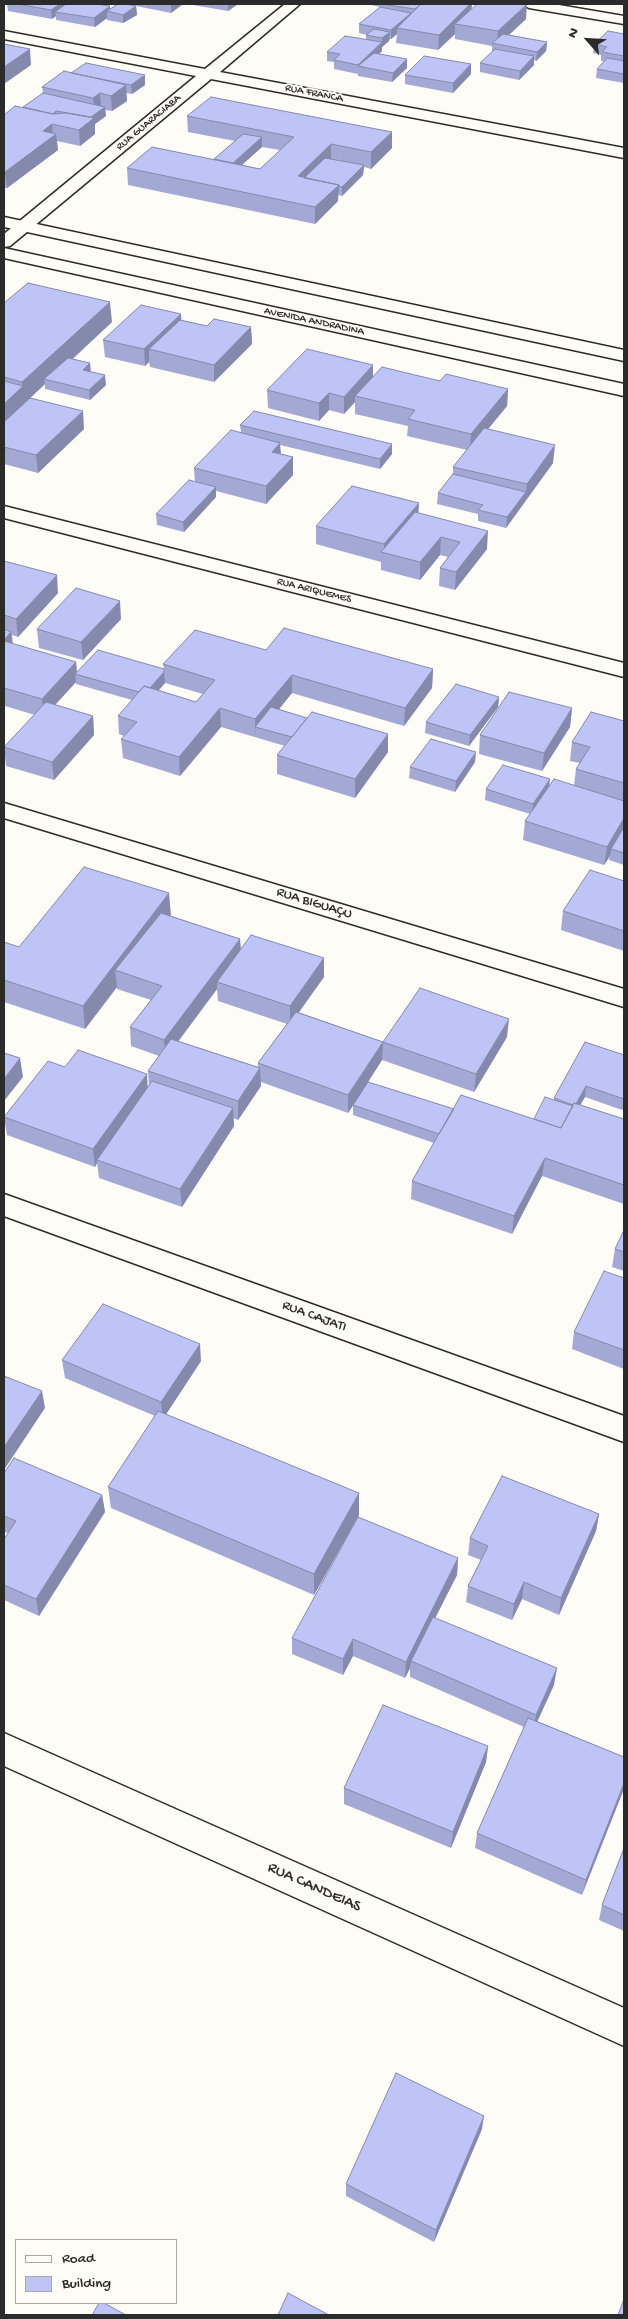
<!DOCTYPE html>
<html>
<head>
<meta charset="utf-8">
<style>
  body { margin:0 }
  #map { position:relative; width:628px; height:2319px; overflow:hidden; background:#fdfcf7; font-family:"Gochi Hand",sans-serif }
  canvas { display:block }
  .frame { position:absolute; inset:0; border:5px solid #2b2b2b; pointer-events:none }
  .legend { position:absolute; left:15px; top:2239px; width:162px; height:65px; box-sizing:border-box; background:#fdfcf7; border:1px solid #a9a8a5; margin:0; padding:6px 9px; list-style:none; font-size:15px; color:#2b2b2b }
  .legend li { display:flex; align-items:center; gap:10px; height:25px }
  .legend b { width:25px; border:1px solid #a9a8a5 }
  .north { position:absolute; left:563px; top:15px; width:50px; height:50px; -webkit-text-stroke:4px #fdfcf7; paint-order:stroke; rotate:296deg; font-size:14px; font-weight:700; line-height:20px; text-align:center; color:#2b2b2b }
  .north::after { content:''; display:block; margin:auto; width:18px; height:22px; background:#2b2b2b; clip-path:polygon(50% 0,100% 100%,50% 72%,0 100%) }
</style>
</head>
<body>
<div id="map">
<canvas width="628" height="2319"></canvas>
<div class="frame"></div>
<ul class="legend">
<li><b style="height:6px;background:#fdfcf7"></b>Road</li>
<li><b style="height:14px;background:#bec4f6"></b>Building</li>
</ul>
<div class="north">N</div>
</div>
<script>
const g = document.querySelector('canvas').getContext('2d');
g.lineJoin = 'round';
const toPath = rows => new Path2D(rows.map(r => 'M' + r).join(''));
function strokePath(path, color, width, dash) { g.strokeStyle = color; g.lineWidth = width; g.lineCap = dash ? 'butt' : 'round'; g.setLineDash(dash || []); g.stroke(path); }
function fillPath(path, color) { g.fillStyle = color; g.fill(path, 'evenodd'); }
function drawText(font, color, halo, rows, align = 'center') {
  g.font = font + ' "Gochi Hand",sans-serif'; g.lineWidth = 4; g.setLineDash([]); g.textBaseline = 'middle'; g.strokeStyle = halo; g.fillStyle = color; for (const [text, x, y, turn = 0] of rows) {
    g.save(); g.translate(x, y); g.rotate((+turn || 0) * Math.PI / 180); g.textAlign = isNaN(turn) ? turn : align; if (halo) g.strokeText(text, 0, 0); g.fillText(text, 0, 0); g.restore();
  }
}
const minor = toPath([
  [285,4,300,4,220,72,624,148,624,158,211,79,10,246,4,247,4,234,196,76,4,39,4,31,205,69,285,4],
  [522,4,553,4,624,16,624,24,529,8,522,4],
  [4,506,624,663,624,677,4,518,4,506],
  [4,803,624,989,624,1007,4,818,4,803],
  [4,1194,624,1416,624,1442,4,1216,4,1194],
  [4,1733,624,2008,624,2046,4,1766,4,1733]
]);
const major = toPath([
  [4,217,624,350,624,361,4,227,4,217],
  [4,248,624,384,624,396,4,258,4,248]
]);
const wall = toPath([
  [7,4,96,4,110,9,130,5,130,4,183,4,171,13,136,6,137,15,123,23,107,20,107,18,95,27,56,20,56,16,52,19,8,11],
  [187,4,238,4,228,11],
  [365,4,472,4,471,9,526,19,509,35,547,42,546,51,536,61,534,60,534,65,519,80,480,72,480,63,492,52,492,46,455,39,455,34,438,50,396,43,397,34,391,39,390,39,389,41,382,47,382,51,379,54,407,59,407,68,392,82,358,76,358,73,358,74,334,69,334,62,327,61,327,52,366,39,366,35,367,35,359,33,359,24,381,7],
  [624,34,624,83,596,78,597,69,604,61,601,61,601,55,593,53,594,44],
  [71,73,145,75,145,85,132,94,126,93,127,101,112,111,105,110,106,116,95,124,95,134,80,146,57,141,58,150,7,188,4,188,4,115,23,107,43,93,42,87],
  [471,74,453,93,405,84,405,75],
  [187,116,392,132,392,148,371,169,364,167,363,175,342,196,338,195,338,201,315,224,128,185,127,168,214,159,235,141,188,132],
  [262,147,280,150,260,169,242,165],
  [4,303,112,322,73,359,91,372,106,385,90,400,45,389,45,384,30,398,84,429,38,473,4,464],
  [181,314,181,320,207,326,251,327,252,344,214,382,150,367,149,362,145,366,105,357,103,340],
  [373,365,373,377,440,381,508,389,507,406,488,429,553,463,506,528,478,521,478,514,437,504,438,493,453,474,453,467,467,450,407,436,408,426,355,414,355,402,344,414,329,410,319,421,268,408,267,390],
  [240,425,392,454,380,469,280,445,281,454,293,457,293,475,266,504,216,491,216,497,184,532,157,525,156,514,195,482,194,468,241,432],
  [418,513,487,549,455,590,439,586,440,568,448,557,440,555,420,580,381,570,381,562,316,544,316,526],
  [4,561,58,593,18,637,12,635,13,644,76,662,77,672,164,669,163,664,266,650,433,669,432,688,404,726,292,693,279,709,388,752,355,798,277,774,277,755,285,746,221,727,180,776,123,758,121,739,124,736,119,734,118,716,132,700,76,684,76,682,55,705,93,716,94,735,54,780,6,766,4,747,35,715,5,706,4,707],
  [165,683,203,694,196,702,158,690],
  [121,619,83,660,39,648,37,629],
  [499,697,498,707,469,746,425,733,426,722],
  [572,708,570,727,542,771,479,754,480,735],
  [624,721,624,865,609,860,610,856,604,865,523,840,525,821,530,814,485,800,486,789,549,785,574,786,576,769,580,763,570,761,572,742],
  [475,762,455,792,409,778,410,767],
  [624,881,624,951,561,930,563,911],
  [171,916,240,939,241,949,324,958,324,977,298,1012,383,1042,382,1060,368,1082,454,1109,534,1119,554,1100,554,1098,624,1055,624,1106,622,1110,585,1097,580,1105,624,1119,624,1204,542,1176,512,1234,411,1199,412,1181,434,1143,353,1115,353,1106,348,1113,261,1082,261,1086,238,1120,233,1118,234,1126,182,1207,99,1178,97,1163,95,1167,7,1135,4,1117,65,1067,148,1087,149,1085,148,1071,159,1056,131,1046,130,1027,151,1000,117,989,117,987,85,1029,4,1002,4,942,19,947],
  [217,989,218,1001,287,1024,258,1063,258,1067,178,1041],
  [507,1037,474,1092,382,1060,383,1042],
  [624,1230,624,1271,612,1267,615,1249],
  [624,1278,624,1369,572,1349,574,1332],
  [62,1360,201,1361,166,1414,359,1515,314,1595,111,1508,108,1487,155,1416,65,1378],
  [4,1473,102,1495,105,1512,39,1616,4,1600,4,1539,8,1533,4,1532],
  [599,1514,596,1531,559,1615,522,1599,512,1620,466,1602,468,1586,481,1560,468,1555,470,1538],
  [458,1558,457,1575,435,1618,554,1685,537,1721,624,1757,582,1895,475,1848,477,1833,524,1727,410,1677,410,1668,405,1678,353,1656,343,1675,292,1654,292,1638],
  [488,1746,486,1762,451,1848,344,1804,344,1788],
  [624,1848,624,1931,599,1920,602,1905],
  [482,2129,434,2242,346,2196,346,2184]
]);
const shadedWall = toPath([
  [60,4,73,4,55,12,56,16,52,19,51,10],
  [171,4,183,4,171,13],
  [228,4,238,4,228,11],
  [470,4,472,4,471,17,455,24,455,34,438,50,439,35],
  [527,4,526,19,499,44,497,44,498,31],
  [110,6,110,12,107,11,107,18,95,27,94,18],
  [136,6,137,15,123,23,123,15],
  [411,13,397,28,397,34,391,39,391,30],
  [390,32,389,41,382,47,382,51,364,68,358,66,358,74,358,65,382,42,382,38],
  [547,42,546,51,536,61,537,52],
  [30,49,31,65,4,84,4,67],
  [534,56,534,65,519,80,520,71],
  [407,59,407,68,392,82,393,73],
  [471,64,471,74,453,93,453,83],
  [145,75,145,85,132,94,131,85],
  [126,85,127,101,112,111,111,96],
  [100,93,101,109,95,114,93,98],
  [105,107,106,116,95,124,95,134,80,146,79,130,89,118],
  [56,111,57,120,52,124,53,136,56,134,58,150,7,188,5,172,43,131,47,118],
  [392,132,392,148,371,169,371,152],
  [262,137,262,147,227,178,227,169],
  [331,144,331,161,311,180,298,176],
  [364,165,363,175,342,196,342,187],
  [339,185,338,201,315,224,315,207],
  [110,302,112,322,49,380,44,379,45,384,25,403,4,427,4,404,22,387,22,382],
  [181,314,182,331,149,349,149,362,145,366,144,349],
  [251,327,252,344,214,382,214,365],
  [90,363,91,373,83,370],
  [373,365,373,382,355,396,355,402,344,414,344,397],
  [105,375,106,385,90,400,89,390],
  [508,389,507,406,470,451,471,434],
  [329,393,329,410,319,421,319,403],
  [83,411,84,429,38,473,36,455],
  [280,443,281,460,272,452],
  [392,444,392,454,380,469,380,459],
  [555,445,553,463,506,528,507,517,526,492,527,484],
  [293,457,293,475,266,504,266,486],
  [216,487,216,497,184,532,183,522],
  [419,503,418,521,384,553,384,544],
  [488,531,487,549,455,590,456,572],
  [441,537,440,555,420,580,420,562],
  [57,575,58,593,18,637,16,619],
  [120,601,121,619,83,660,81,642],
  [11,632,13,650,4,648,4,640],
  [76,662,77,674,75,674,76,682,44,717,42,699],
  [433,669,432,688,404,726,405,708],
  [164,672,165,683,146,705,145,694],
  [292,675,292,693,263,729,255,727,256,737,255,719],
  [499,697,498,707,469,746,470,735],
  [220,708,221,727,180,776,179,757],
  [572,708,570,727,542,771,544,753],
  [93,716,94,735,54,780,52,762],
  [388,734,388,752,355,798,355,779],
  [476,752,475,762,455,792,456,781],
  [550,779,549,790,532,815,533,804],
  [624,818,624,833,611,849,610,856,604,865,607,847],
  [169,893,171,916,115,970,117,987,85,1029,83,1006],
  [240,939,241,958,217,982,217,989,166,1058,164,1040],
  [324,958,324,977,290,1025,290,1006],
  [509,1019,507,1037,474,1092,476,1074],
  [383,1042,382,1060,348,1113,348,1095],
  [20,1058,23,1077,4,1101,4,1079],
  [260,1068,261,1086,238,1120,238,1101],
  [147,1074,148,1092,97,1160,97,1163,95,1167,93,1149],
  [586,1086,585,1097,574,1115,575,1106],
  [624,1098,624,1106,622,1110,624,1099],
  [233,1108,234,1126,182,1207,180,1189],
  [545,1158,542,1176,512,1234,514,1216],
  [200,1344,201,1361,163,1419,161,1402],
  [42,1391,45,1408,4,1470,4,1447],
  [359,1493,359,1515,314,1595,314,1574],
  [102,1495,105,1512,39,1616,36,1599],
  [599,1514,596,1531,559,1615,561,1598],
  [458,1558,457,1575,413,1662,411,1661,410,1668,405,1678,406,1662],
  [524,1582,522,1599,512,1620,514,1604],
  [353,1639,353,1656,343,1675,343,1659],
  [557,1668,554,1685,533,1731,536,1715],
  [488,1746,486,1762,451,1848,453,1832],
  [624,1783,624,1789,582,1895,586,1880],
  [484,2116,482,2129,434,2242,436,2230]
]);
const building = toPath([
  [17,4,60,4,51,10,17,4],
  [66,4,96,4,110,6,94,18,55,12,66,4],
  [118,4,125,4,136,6,123,15,107,11,118,4],
  [381,4,421,4,415,9,381,4],
  [421,4,470,4,439,35,397,28,421,4],
  [477,4,527,4,498,31,455,24,477,4],
  [380,7,411,13,391,30,359,24,380,7],
  [374,29,390,32,382,38,366,35,374,29],
  [608,31,624,34,624,56,602,52,607,47,594,44,608,31],
  [503,34,547,42,537,52,492,43,503,34],
  [345,36,382,42,358,65,334,60,340,54,327,52,345,36],
  [4,44,30,49,4,67,4,44],
  [495,49,534,56,520,71,480,63,495,49],
  [374,53,407,59,393,73,358,66,374,53],
  [424,56,471,64,453,83,405,75,424,56],
  [607,58,624,61,624,74,597,69,607,58],
  [86,63,145,75,131,85,71,73,86,63],
  [64,71,126,85,111,96,100,93,93,98,42,87,64,71],
  [43,93,105,107,91,117,56,111,53,114,23,107,43,93],
  [211,97,392,132,371,152,331,144,298,176,339,185,315,207,127,168,152,147,260,169,294,137,187,116,211,97],
  [15,106,53,114,66,113,94,118,79,130,52,124,43,131,56,134,5,172,4,172,4,115,15,106],
  [243,134,262,137,233,163,214,159,243,134],
  [325,158,364,165,342,187,339,186,339,185,304,178,325,158],
  [28,283,110,302,22,382,4,377,4,303,28,283],
  [141,305,181,314,144,349,103,340,141,305],
  [214,319,251,327,214,365,149,349,180,320,207,326,214,319],
  [307,349,373,365,344,397,329,393,319,403,267,390,307,349],
  [68,358,90,363,83,370,105,375,89,390,44,379,68,358],
  [382,367,440,381,446,374,508,389,471,434,408,419,415,410,355,396,382,367],
  [4,381,23,386,4,404,4,381],
  [30,398,83,411,36,455,4,447,4,422,30,398],
  [254,411,392,444,380,459,240,425,254,411],
  [484,428,555,445,527,484,453,467,484,428],
  [231,430,280,443,272,452,293,457,266,486,194,468,231,430],
  [453,474,526,492,507,517,478,510,483,505,438,493,453,474],
  [189,480,216,487,183,522,156,514,189,480],
  [352,486,419,503,384,544,316,526,352,486],
  [415,512,488,531,456,572,440,568,460,542,441,537,420,562,381,552,415,512],
  [4,561,57,575,16,619,4,615,4,561],
  [76,588,120,601,81,642,37,629,76,588],
  [284,628,433,669,405,708,292,675,255,719,220,708,179,757,121,739,137,722,118,716,144,686,196,702,215,680,163,664,195,630,266,650,284,628],
  [4,629,11,632,4,640,4,629],
  [4,641,76,662,42,699,4,688,4,641],
  [98,650,164,669,164,672,150,688,144,686,139,692,75,674,98,650],
  [456,684,499,697,470,735,426,722,456,684],
  [509,692,572,708,544,753,480,735,509,692],
  [46,702,93,716,52,762,4,747,46,702],
  [271,707,307,718,292,737,255,727,271,707],
  [312,712,388,734,355,779,277,755,312,712],
  [591,712,624,721,624,783,576,769,590,747,572,742,591,712],
  [431,739,476,752,456,781,410,767,431,739],
  [503,765,550,779,533,804,486,789,503,765],
  [554,779,624,801,624,818,607,847,525,821,554,779],
  [624,827,624,853,611,849,624,827],
  [84,867,169,893,83,1006,4,980,4,942,19,947,84,867],
  [590,870,624,881,624,931,563,911,590,870],
  [161,913,240,939,164,1040,130,1027,162,986,115,970,161,913],
  [251,935,324,958,290,1006,217,982,251,935],
  [420,988,509,1019,476,1074,383,1042,420,988],
  [296,1012,383,1042,348,1095,258,1063,296,1012],
  [171,1039,260,1068,238,1101,148,1071,171,1039],
  [585,1042,624,1055,624,1099,586,1086,576,1104,574,1103,573,1105,554,1098,585,1042],
  [78,1050,147,1074,93,1149,4,1117,48,1061,65,1067,78,1050],
  [4,1053,20,1058,4,1079,4,1053],
  [152,1081,233,1108,180,1189,97,1160,152,1081],
  [368,1082,454,1109,439,1134,353,1105,368,1082],
  [461,1095,561,1128,574,1103,624,1119,624,1185,545,1158,514,1216,412,1181,461,1095],
  [545,1097,573,1106,561,1128,534,1119,545,1097],
  [624,1230,624,1252,615,1249,624,1230],
  [604,1271,624,1278,624,1350,574,1332,604,1271],
  [103,1304,200,1344,161,1402,62,1360,103,1304],
  [4,1376,42,1391,4,1447,4,1376],
  [158,1411,359,1493,314,1574,108,1487,158,1411],
  [14,1458,102,1495,36,1599,4,1585,4,1539,16,1521,4,1516,4,1473,14,1458],
  [502,1476,599,1514,561,1598,524,1582,514,1604,468,1586,488,1546,470,1538,502,1476],
  [358,1517,458,1558,406,1662,353,1639,343,1659,292,1638,358,1517],
  [433,1617,557,1668,536,1715,411,1661,433,1617],
  [383,1705,488,1746,453,1832,344,1788,383,1705],
  [528,1718,624,1757,624,1783,586,1880,477,1833,528,1718],
  [624,1848,624,1915,602,1905,624,1848],
  [396,2073,484,2116,436,2230,346,2184,396,2073],
  [288,2293,329,2315,278,2315,288,2293],
  [624,2299,624,2315,618,2315,624,2299],
  [99,2303,104,2303,126,2315,92,2315,99,2303]
]);
const farStreetnames = [
  ["RUA FRANCA",314,94,11],
  ["RUA GUARACIABA",149,123,-40],
  ["AVENIDA ANDRADINA",314,322,12],
  ["RUA ARIQUEMES",314,591,14]
];
const streetNames = [
  ["RUA BIGUAÇU",314,904,17],
  ["RUA CAJATI",314,1317,20]
];
const nearStreetnames = [
  ["RUA CANDEIAS",314,1888,24]
];
strokePath(minor, '#2b2b2b', 3);
strokePath(major, '#2b2b2b', 3);
fillPath(minor, '#fdfcf7');
fillPath(major, '#fdfcf7');
fillPath(wall, '#a3a9d4');
fillPath(shadedWall, '#8589ac');
fillPath(building, '#bec4f6');
strokePath(building, '#8589ac', 1);
drawText('11px', '#2b2b2b', '#fdfcf7', farStreetnames);
drawText('14px', '#2b2b2b', '#fdfcf7', streetNames);
drawText('16px', '#2b2b2b', '#fdfcf7', nearStreetnames);
</script>
</body>
</html>
